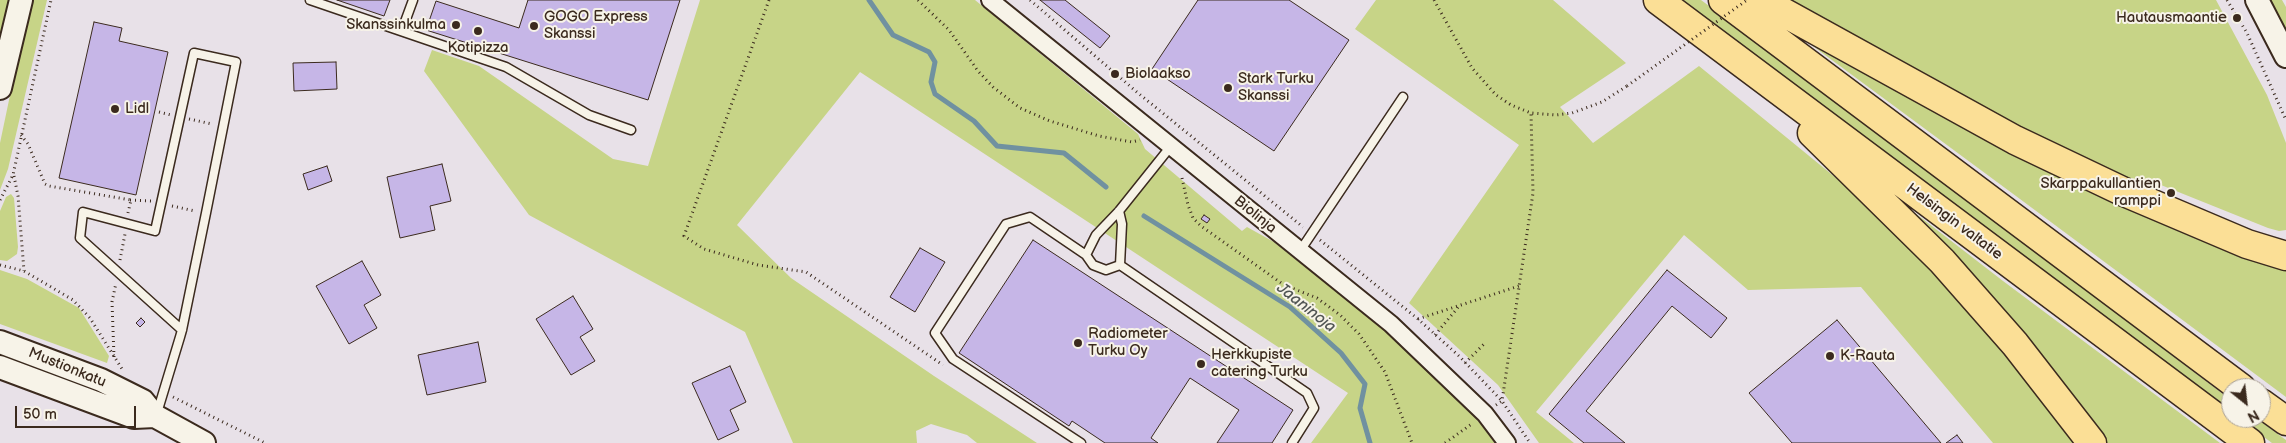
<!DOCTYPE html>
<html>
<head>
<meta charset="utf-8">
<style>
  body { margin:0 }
  #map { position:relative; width:2286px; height:443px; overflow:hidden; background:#e8e1e8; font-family:"Balsamiq Sans",sans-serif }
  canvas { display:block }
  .north { position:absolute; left:2221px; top:378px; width:50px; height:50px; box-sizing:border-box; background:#f7f3e8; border:1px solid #aca397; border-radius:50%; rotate:151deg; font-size:14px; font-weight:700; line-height:20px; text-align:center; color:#3b2a1e }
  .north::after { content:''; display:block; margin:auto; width:18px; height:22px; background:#3b2a1e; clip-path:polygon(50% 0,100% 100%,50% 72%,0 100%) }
  .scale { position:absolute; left:15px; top:406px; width:121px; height:22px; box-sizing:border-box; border:2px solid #3b2a1e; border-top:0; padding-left:6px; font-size:15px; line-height:18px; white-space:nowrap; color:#3b2a1e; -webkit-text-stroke:4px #f7f3e8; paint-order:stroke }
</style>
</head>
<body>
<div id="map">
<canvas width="2286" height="443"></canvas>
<div class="north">N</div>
<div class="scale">50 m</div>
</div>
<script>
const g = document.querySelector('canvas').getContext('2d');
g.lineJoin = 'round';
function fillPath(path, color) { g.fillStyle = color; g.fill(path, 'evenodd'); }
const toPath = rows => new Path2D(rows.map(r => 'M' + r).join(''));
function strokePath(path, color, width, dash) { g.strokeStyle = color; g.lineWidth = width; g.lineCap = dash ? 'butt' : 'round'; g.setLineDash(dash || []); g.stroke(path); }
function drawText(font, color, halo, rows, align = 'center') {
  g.font = font + ' "Balsamiq Sans",sans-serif'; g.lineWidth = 4; g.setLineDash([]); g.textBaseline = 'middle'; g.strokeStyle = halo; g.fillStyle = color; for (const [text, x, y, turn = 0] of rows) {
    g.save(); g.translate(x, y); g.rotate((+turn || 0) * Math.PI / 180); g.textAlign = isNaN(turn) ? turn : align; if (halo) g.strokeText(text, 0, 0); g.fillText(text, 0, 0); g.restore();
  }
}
const green = toPath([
  [0,0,11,0,0,48],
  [30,0,47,0,8,169,0,190,0,143],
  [700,0,975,0,1138,134,1145,149,1242,231,1247,227,1274,242,1412,352,1454,393,1484,428,1495,443,1311,443,1348,393,860,72,737,225,791,278,934,376,1037,443,977,443,967,435,931,424,916,431,917,443,793,443,745,332,529,215,424,71,432,50,479,66,613,159,648,166],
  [1376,0,1553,0,1626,63,1560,107,1593,143,1699,66,1841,182,1932,269,2065,421,2081,443,1993,443,1861,287,1748,290,1684,235,1536,412,1574,443,1539,443,1498,385,1409,303,1519,145,1355,29],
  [1680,0,1701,0,1759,43,2231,400,2231,413],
  [1783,0,2216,0,2267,95,2286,143,2286,230,2279,231,2268,228,2151,181,2148,185,2104,170,1953,95],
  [2268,0,2282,0,2286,7,2286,34],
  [1798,35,2286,265,2286,397,2020,199],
  [11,194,14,198,18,247,17,254,7,261,0,260,0,211,6,197],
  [1915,213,2003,281,2220,443,2100,443,1910,217],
  [0,270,27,279,79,308,109,356,107,363,0,324],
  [2238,418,2256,418,2286,440,2286,443,2272,443]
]);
const stream = toPath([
  [869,0,893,35,929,52,935,62,931,82,935,94,974,121,997,146,1064,153,1106,187],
  [1144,216,1290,307,1341,353,1365,384,1360,408,1370,443]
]);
const building = toPath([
  [337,0,390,0,384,16,337,0],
  [528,0,680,0,648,100,426,30,436,1,519,28,528,0],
  [1040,0,1065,0,1110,36,1100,48,1040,0],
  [1198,0,1289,0,1349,40,1274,151,1152,69,1198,0],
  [94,22,122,28,119,41,168,52,136,195,59,178,94,22],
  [336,62,337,89,294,91,293,63,336,62],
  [442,164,451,201,430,206,435,230,400,238,387,177,442,164],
  [327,166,332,181,308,190,303,174,327,166],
  [1204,215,1210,219,1207,223,1201,219,1204,215],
  [1033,240,1293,410,1272,443,1217,443,1239,410,1190,378,1151,438,1158,443,1105,443,1072,421,1069,426,959,353,1033,240],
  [920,248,945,262,915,312,890,297,920,248],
  [362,261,381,295,364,305,377,328,349,344,316,286,362,261],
  [1667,270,1727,318,1711,338,1672,306,1586,411,1625,443,1584,443,1549,414,1667,270],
  [573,296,593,329,580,337,595,361,571,375,536,319,573,296],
  [141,318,145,322,140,327,136,323,141,318],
  [1837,320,1941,443,1792,443,1749,393,1837,320],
  [478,342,486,382,427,395,418,355,478,342],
  [730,366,746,402,730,410,739,430,718,440,692,383,730,366],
  [1957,435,1963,443,1946,443,1957,435]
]);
const path = toPath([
  [769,0,684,236,704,249,758,265,806,272,943,365],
  [918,0,949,30,978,71,993,87,1020,108,1050,121,1099,136,1132,142,1140,140],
  [1030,0,1138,93,1303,227],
  [1434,0,1472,68,1496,95,1511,105,1531,113,1556,115,1572,113,1602,102,1627,86],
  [2227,0,2247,33,2286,120],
  [159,112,171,115],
  [189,119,212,124],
  [21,135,28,144,45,184,49,186,131,200,128,213],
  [14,176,18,196,24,271],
  [1182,178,1188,205,1193,218,1201,226,1284,285,1317,298,1340,315,1359,334,1385,372,1412,443],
  [0,200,13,175,51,0],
  [130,200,151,201],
  [172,206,195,211],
  [1320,240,1418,319,1459,356,1502,401,1530,443],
  [120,260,125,234],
  [0,265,24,271,73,300,90,318,122,369],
  [1418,319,1519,286],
  [1435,335,1460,305],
  [114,357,112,302,116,283],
  [1465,363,1484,344],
  [173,397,265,443],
  [1496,405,1502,401,1533,193,1531,113],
  [1445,443,1473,423]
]);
const lane = toPath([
  [310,0,506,67,589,115,631,130],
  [402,30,413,0],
  [1119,211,1122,224,1120,265],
  [1300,251,1403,97],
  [1086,255,1096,235,1119,211,1171,146],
  [157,413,180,337,182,330,206,213,236,62,194,53,155,231,83,212,80,238,182,330],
  [1081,443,953,359,935,333,1006,224,1030,217,1086,255,1093,265,1106,270,1120,265,1307,393,1314,408,1292,443]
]);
const street = toPath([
  [990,0,1391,324,1485,414,1507,443]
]);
const secondary = toPath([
  [2257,0,2286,56],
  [0,88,21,0],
  [0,342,101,380,143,401,155,416,204,443],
  [0,367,134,417,155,416]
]);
const highway = toPath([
  [1658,0,2250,443],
  [1723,0,2241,388],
  [1761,0,2015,140,2122,191,2247,244,2286,256],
  [1812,133,1942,261,2015,344,2092,443],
  [2261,403,2286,421]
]);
const pathBridge = toPath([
  [1627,86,1747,0]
]);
const markers = [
  [2237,18,5,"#3b2a1e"],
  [456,25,5,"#3b2a1e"],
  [534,26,5,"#3b2a1e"],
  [478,31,5,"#3b2a1e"],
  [1115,74,5,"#3b2a1e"],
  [1228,88,5,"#3b2a1e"],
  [115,109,5,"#3b2a1e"],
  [2171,193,5,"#3b2a1e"],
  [1078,343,5,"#3b2a1e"],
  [1830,356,5,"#3b2a1e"],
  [1201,364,5,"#3b2a1e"]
];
const poiNames = [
  ["GOGO Express",544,17],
  ["Skanssi",544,34],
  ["Hautausmaantie",2227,18,"right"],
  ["Skanssinkulma",446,25,"right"],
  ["Kotipizza",478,48,"center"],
  ["Biolaakso",1125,74],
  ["Stark Turku",1238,79],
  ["Skanssi",1238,96],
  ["Lidl",125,109],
  ["Skarppakullantien",2161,184,"right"],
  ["ramppi",2161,201,"right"],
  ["Radiometer",1088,334],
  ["Turku Oy",1088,351],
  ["Herkkupiste",1211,355],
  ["catering Turku",1211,372],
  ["K-Rauta",1840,356]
];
const streetNames = [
  ["Biolinja",1255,215,39],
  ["Helsingin valtatie",1954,222,37],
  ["Mustionkatu",67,368,22]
];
const waterNames = [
  ["Jaaninoja",1306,308,38]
];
fillPath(green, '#c7d487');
strokePath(stream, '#7091a0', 5);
fillPath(building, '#c6b6e7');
strokePath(building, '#3b2a1e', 1);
strokePath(lane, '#3b2a1e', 11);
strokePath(street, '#3b2a1e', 20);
strokePath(secondary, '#3b2a1e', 26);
strokePath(highway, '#3b2a1e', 31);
strokePath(path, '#3b2a1e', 3, [1, 4]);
strokePath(lane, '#f7f3e8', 8);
strokePath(street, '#f7f3e8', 16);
strokePath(secondary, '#f7f3e8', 22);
strokePath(highway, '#fbdf96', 28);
strokePath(pathBridge, '#3b2a1e', 3, [1, 4]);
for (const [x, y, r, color] of markers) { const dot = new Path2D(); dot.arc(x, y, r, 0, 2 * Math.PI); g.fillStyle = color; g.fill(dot); strokePath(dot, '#f7f3e8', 2); }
drawText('15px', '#3b2a1e', '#f7f3e8', poiNames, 'left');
drawText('15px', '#3b2a1e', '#f7f3e8', streetNames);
drawText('italic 16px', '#515554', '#f7f3e8', waterNames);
</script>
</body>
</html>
